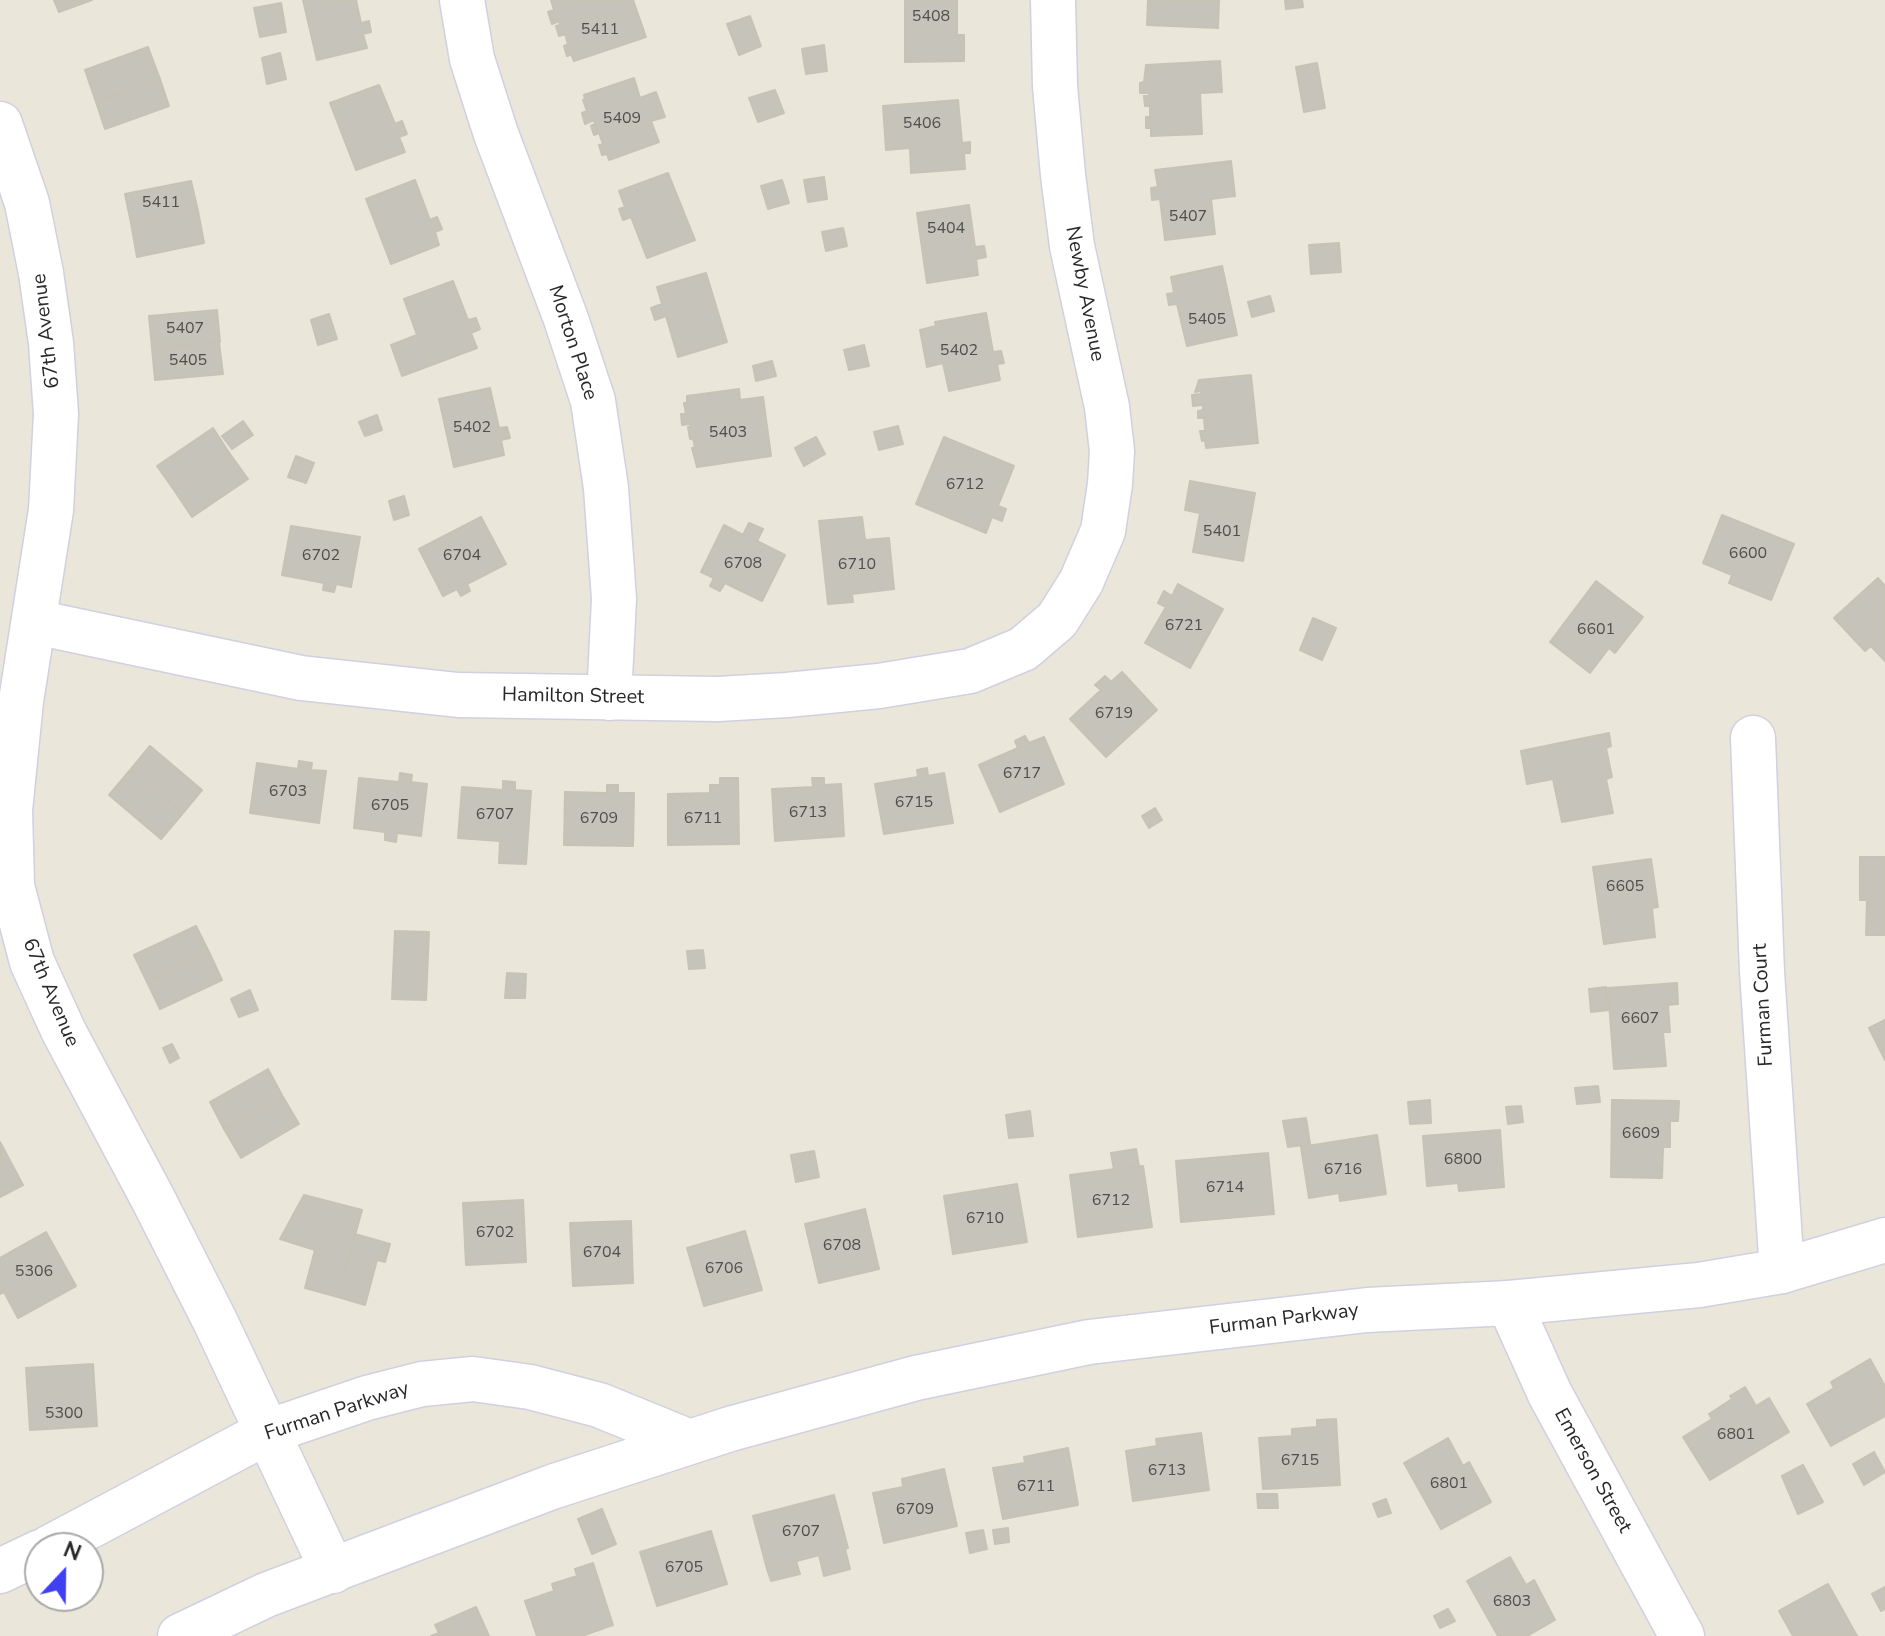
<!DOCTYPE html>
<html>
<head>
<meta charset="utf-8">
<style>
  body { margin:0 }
  #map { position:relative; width:1885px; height:1636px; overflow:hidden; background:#eae7da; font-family:"Nunito Sans",sans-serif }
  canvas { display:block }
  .north { position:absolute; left:24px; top:1532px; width:80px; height:80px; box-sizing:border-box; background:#fff; border:2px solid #a9a9a9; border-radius:50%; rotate:22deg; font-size:22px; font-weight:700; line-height:32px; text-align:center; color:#282828 }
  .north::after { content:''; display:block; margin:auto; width:28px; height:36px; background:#3f3ff3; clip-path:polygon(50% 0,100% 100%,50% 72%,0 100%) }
</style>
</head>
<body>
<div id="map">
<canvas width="1885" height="1636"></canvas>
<div class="north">N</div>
</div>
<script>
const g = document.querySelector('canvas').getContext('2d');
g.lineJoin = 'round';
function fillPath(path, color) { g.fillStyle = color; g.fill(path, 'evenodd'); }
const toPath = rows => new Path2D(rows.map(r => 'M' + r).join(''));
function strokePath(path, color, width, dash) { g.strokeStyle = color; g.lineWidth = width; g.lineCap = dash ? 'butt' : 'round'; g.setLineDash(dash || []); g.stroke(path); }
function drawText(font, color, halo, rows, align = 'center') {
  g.font = font + ' "Nunito Sans",sans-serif'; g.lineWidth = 6; g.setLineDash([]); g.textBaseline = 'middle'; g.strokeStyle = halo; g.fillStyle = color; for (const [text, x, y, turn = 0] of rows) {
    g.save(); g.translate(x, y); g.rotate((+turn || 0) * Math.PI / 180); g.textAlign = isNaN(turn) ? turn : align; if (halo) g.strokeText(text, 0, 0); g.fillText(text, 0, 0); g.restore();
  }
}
const building = toPath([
  [54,0,92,0,59,12,54,0],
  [303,0,356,0,361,23,369,21,371,32,363,34,367,48,317,60,303,0],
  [551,0,633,0,646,37,574,61,571,54,567,56,564,46,568,44,565,34,559,36,556,26,560,25,559,21,552,24,548,12,554,10,551,0],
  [905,0,957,0,957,35,964,35,964,61,905,62,905,0],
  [1148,0,1219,0,1218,28,1147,25,1148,0],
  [1285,0,1302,0,1303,7,1286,9,1285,0],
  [281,3,286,32,260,37,254,8,281,3],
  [750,16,761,46,739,55,727,24,750,16],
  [824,45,827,71,806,74,802,49,824,45],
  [148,47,160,79,96,102,85,70,148,47],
  [280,53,286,79,267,84,262,58,280,53],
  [1220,61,1222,92,1200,93,1202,134,1151,136,1151,128,1146,128,1146,117,1150,117,1150,106,1145,106,1144,96,1149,96,1149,93,1140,93,1140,83,1144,82,1146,65,1220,61],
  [1317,63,1325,108,1304,112,1296,67,1317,63],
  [634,78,640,98,656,92,665,117,651,121,659,142,609,160,607,154,602,155,599,145,603,144,599,133,594,135,591,126,595,124,594,120,585,124,582,113,587,111,583,100,585,99,584,95,634,78],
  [160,79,169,106,105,129,96,102,160,79],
  [379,85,395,124,402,121,407,134,399,137,405,152,356,170,330,103,379,85],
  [775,90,784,113,758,122,749,98,775,90],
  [958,100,962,143,970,142,970,153,964,153,965,169,911,173,910,148,886,150,883,106,958,100],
  [1231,161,1235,196,1211,199,1215,234,1165,240,1160,199,1152,200,1151,188,1158,187,1155,170,1231,161],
  [668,173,695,240,647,258,631,217,623,220,619,209,625,207,619,191,668,173],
  [824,177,827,199,808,202,804,180,824,177],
  [415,180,430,220,437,217,442,229,435,232,439,245,391,264,366,199,415,180],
  [782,180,789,203,768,209,761,186,782,180],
  [191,181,198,211,131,223,125,194,191,181],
  [969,205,975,247,984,246,986,257,976,259,978,275,927,283,917,213,969,205],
  [198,211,204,243,137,257,131,223,198,211],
  [843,228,847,246,826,251,822,232,843,228],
  [1339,243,1341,272,1311,274,1309,245,1339,243],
  [1222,266,1237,335,1187,346,1177,304,1169,305,1167,294,1174,293,1171,277,1222,266],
  [706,273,727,342,678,357,666,316,655,320,651,308,662,304,657,287,706,273],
  [453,281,468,320,476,318,480,329,471,333,477,348,402,376,391,345,417,335,404,299,453,281],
  [1270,296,1274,311,1252,317,1248,302,1270,296],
  [217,310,220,342,152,348,149,316,217,310],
  [986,313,993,352,1001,351,1004,363,997,364,1000,380,949,391,943,363,927,367,920,330,936,326,935,322,986,313],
  [329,314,337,339,318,345,311,320,329,314],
  [219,342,223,374,155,380,152,348,219,342],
  [864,345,869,366,849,370,844,350,864,345],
  [772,361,776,376,756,381,753,366,772,361],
  [1251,375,1258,443,1206,448,1205,440,1202,441,1200,431,1205,431,1204,418,1198,418,1198,411,1203,410,1203,405,1193,406,1192,395,1201,394,1201,391,1195,392,1199,380,1251,375],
  [490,388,499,428,507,427,510,438,501,440,504,455,454,467,439,399,490,388],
  [739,389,740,400,763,397,771,456,697,467,692,448,695,448,693,438,690,439,688,427,691,427,690,424,682,425,681,414,686,414,684,403,687,403,687,396,739,389],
  [377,415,382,430,365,436,359,422,377,415],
  [243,421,253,435,232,449,222,436,243,421],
  [898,426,903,444,879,450,874,432,898,426],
  [213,428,230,454,174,490,157,466,213,428],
  [816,437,825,454,804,466,795,448,816,437],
  [944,437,1014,466,998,506,1006,509,1002,521,992,517,986,533,916,504,944,437],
  [230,454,248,479,192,517,174,490,230,454],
  [296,456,314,463,306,483,288,477,296,456],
  [1190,481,1255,493,1243,561,1193,552,1200,513,1185,510,1190,481],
  [404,496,409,515,394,520,389,501,404,496],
  [1722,515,1794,544,1771,600,1729,583,1732,575,1703,563,1722,515],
  [481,517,506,564,467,584,470,591,461,596,457,589,443,596,419,549,481,517],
  [862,517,865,540,889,538,894,589,852,594,853,602,828,604,819,521,862,517],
  [749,523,763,529,757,541,785,555,762,601,725,583,720,591,710,586,714,578,701,572,724,525,743,535,749,523],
  [291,526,360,537,351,587,336,584,334,592,323,590,324,583,282,575,291,526],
  [1878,578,1885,586,1885,661,1871,646,1865,651,1834,618,1878,578],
  [1596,581,1643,617,1615,653,1609,648,1590,673,1550,642,1596,581],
  [1178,584,1223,609,1190,668,1145,643,1166,607,1158,603,1164,591,1172,596,1178,584],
  [1313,618,1336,628,1322,660,1300,650,1313,618],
  [1122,672,1157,710,1106,757,1070,719,1101,690,1095,685,1105,676,1111,682,1122,672],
  [1609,733,1611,746,1606,748,1612,777,1606,779,1613,813,1562,822,1553,779,1527,784,1521,751,1609,733],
  [1025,736,1029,743,1044,737,1064,784,1000,812,979,765,1018,748,1015,741,1025,736],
  [150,746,202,790,183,813,131,769,150,746],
  [299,761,312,763,311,770,326,771,319,823,250,813,257,763,298,769,299,761],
  [927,768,928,776,944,773,953,823,884,834,875,784,918,777,917,770,927,768],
  [131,769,183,813,161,839,109,795,131,769],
  [400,773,412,775,411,782,427,784,421,836,397,833,396,842,385,840,385,832,354,828,359,778,399,782,400,773],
  [720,778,738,778,739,844,668,845,668,794,710,793,710,785,720,785,720,778],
  [812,778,824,778,824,785,841,784,844,836,775,841,772,789,813,787,812,778],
  [503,781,515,782,515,790,531,791,526,864,499,863,500,841,458,838,462,787,503,790,503,781],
  [607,785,618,785,618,793,634,793,633,846,564,845,565,792,607,793,607,785],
  [1155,808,1162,820,1149,828,1142,816,1155,808],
  [1860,857,1885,857,1885,935,1866,935,1867,900,1860,900,1860,857],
  [1651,859,1658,907,1652,908,1655,937,1604,944,1593,867,1651,859],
  [196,926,209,952,147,982,134,955,196,926],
  [395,931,429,932,426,1000,392,999,395,931],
  [703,950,705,968,689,969,687,951,703,950],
  [209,952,222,980,160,1009,147,982,209,952],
  [507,973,526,974,525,998,505,998,507,973],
  [1677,983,1678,1004,1668,1005,1670,1032,1663,1032,1666,1066,1614,1069,1608,988,1677,983],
  [1606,987,1609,1010,1591,1012,1589,989,1606,987],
  [250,990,258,1010,239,1017,231,999,250,990],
  [1885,1020,1885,1060,1869,1028,1885,1020],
  [172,1044,179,1058,170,1063,163,1048,172,1044],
  [268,1069,283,1097,224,1129,210,1102,268,1069],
  [1598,1086,1600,1102,1577,1104,1575,1088,1598,1086],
  [283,1097,299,1124,241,1158,224,1129,283,1097],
  [1430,1100,1431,1123,1410,1124,1408,1102,1430,1100],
  [1612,1100,1679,1101,1678,1121,1670,1121,1670,1147,1663,1147,1662,1178,1611,1177,1612,1100],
  [1521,1106,1523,1122,1508,1124,1506,1107,1521,1106],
  [1030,1111,1033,1136,1009,1138,1006,1115,1030,1111],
  [1306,1118,1310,1144,1288,1147,1283,1121,1306,1118],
  [1500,1130,1504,1187,1459,1191,1458,1183,1427,1186,1423,1136,1500,1130],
  [1377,1135,1386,1194,1340,1201,1339,1193,1309,1198,1301,1147,1377,1135],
  [0,1142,23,1185,0,1197,0,1142],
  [1136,1149,1139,1166,1114,1170,1111,1153,1136,1149],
  [814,1151,819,1177,796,1182,791,1155,814,1151],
  [1268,1153,1274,1214,1181,1222,1176,1161,1268,1153],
  [1139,1166,1143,1166,1152,1227,1078,1237,1070,1175,1139,1166],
  [1017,1184,1027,1242,953,1254,944,1196,1017,1184],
  [304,1195,362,1210,338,1297,305,1288,315,1250,280,1239,304,1195],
  [523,1200,526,1262,466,1265,463,1203,523,1200],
  [865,1209,879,1269,819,1283,805,1224,865,1209],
  [631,1221,633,1283,573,1286,570,1223,631,1221],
  [745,1231,762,1290,704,1306,687,1248,745,1231],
  [46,1232,76,1286,18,1318,4,1292,0,1294,0,1258,46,1232],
  [355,1234,390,1244,385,1262,377,1260,365,1305,338,1297,355,1234],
  [1870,1359,1885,1386,1885,1416,1831,1446,1807,1404,1834,1388,1831,1382,1870,1359],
  [93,1364,97,1426,30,1430,26,1368,93,1364],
  [1745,1387,1756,1406,1769,1398,1789,1432,1710,1480,1683,1437,1712,1419,1709,1414,1732,1399,1730,1396,1745,1387],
  [1336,1419,1340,1485,1263,1489,1259,1438,1292,1436,1292,1429,1317,1427,1317,1420,1336,1419],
  [1201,1433,1209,1490,1133,1501,1126,1451,1157,1446,1156,1439,1201,1433],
  [1448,1438,1463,1466,1469,1462,1491,1502,1441,1529,1404,1463,1448,1438],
  [1068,1448,1078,1505,1003,1519,993,1468,1025,1463,1024,1457,1068,1448],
  [1874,1452,1885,1472,1864,1485,1853,1464,1874,1452],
  [1803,1465,1823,1502,1798,1514,1782,1476,1803,1465],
  [944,1469,957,1526,884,1543,873,1493,903,1487,902,1479,944,1469],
  [1257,1494,1277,1494,1278,1508,1258,1508,1257,1494],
  [834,1495,848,1548,845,1549,850,1569,824,1576,819,1555,767,1569,753,1516,834,1495],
  [1386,1499,1391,1513,1378,1517,1373,1504,1386,1499],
  [602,1509,616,1544,592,1554,578,1519,602,1509],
  [1008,1528,1009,1542,995,1544,993,1530,1008,1528],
  [983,1530,987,1549,970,1553,966,1533,983,1530],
  [711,1531,727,1584,657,1606,640,1552,711,1531],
  [1510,1557,1526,1585,1534,1580,1555,1620,1527,1636,1498,1636,1467,1581,1510,1557],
  [796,1561,800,1574,771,1581,767,1569,796,1561],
  [593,1563,613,1625,582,1636,537,1636,525,1601,554,1591,552,1584,577,1576,575,1569,593,1563],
  [1828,1584,1857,1636,1793,1636,1779,1611,1828,1584],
  [1885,1587,1885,1609,1881,1611,1872,1594,1885,1587],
  [476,1607,489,1636,431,1636,439,1633,435,1625,476,1607],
  [1448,1609,1455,1621,1440,1628,1434,1616,1448,1609]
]);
const minor = toPath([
  [462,0,472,59,496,134,566,319,593,401,606,488,614,599,609,698],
  [0,124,27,203,41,273,51,343,56,414,51,510,21,701,10,810,12,886,32,962,64,1032,152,1197,215,1321,333,1571],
  [35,622,301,678,458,695,718,699,787,695,879,686,970,671,1023,649,1057,620,1081,582,1103,531,1110,484,1112,451,1107,407,1072,246,1063,175,1055,86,1053,0],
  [1753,738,1762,972,1782,1271],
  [1509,1303,1550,1394,1682,1636]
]);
const tertiary = toPath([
  [49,1548,267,1432,367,1398,422,1384,473,1379,530,1387,599,1405,690,1442],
  [0,1571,40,1552],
  [180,1636,266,1595,552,1487,730,1429,916,1378,1089,1342,1367,1310,1509,1303,1699,1285,1782,1271,1885,1240]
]);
const numberNames = [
  ["5408",931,17],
  ["5411",600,30],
  ["5409",622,119],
  ["5406",922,124],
  ["5411",161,203],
  ["5407",1188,217],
  ["5404",946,229],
  ["5405",1207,320],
  ["5407",185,329],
  ["5402",959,351],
  ["5405",188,361],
  ["5402",472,428],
  ["5403",728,433],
  ["6712",965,485],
  ["5401",1222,532],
  ["6600",1748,554],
  ["6702",321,556],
  ["6704",462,556],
  ["6708",743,564],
  ["6710",857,565],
  ["6721",1184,626],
  ["6601",1596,630],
  ["6719",1114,714],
  ["6717",1022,774],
  ["6703",288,792],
  ["6715",914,803],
  ["6705",390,806],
  ["6713",808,813],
  ["6707",495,815],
  ["6709",599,819],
  ["6711",703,819],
  ["6605",1625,887],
  ["6607",1640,1019],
  ["6609",1641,1134],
  ["6800",1463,1160],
  ["6716",1343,1170],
  ["6714",1225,1188],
  ["6712",1111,1201],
  ["6710",985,1219],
  ["6702",495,1233],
  ["6708",842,1246],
  ["6704",602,1253],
  ["6706",724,1269],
  ["5306",34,1272],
  ["5300",64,1414],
  ["6801",1736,1435],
  ["6715",1300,1461],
  ["6713",1167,1471],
  ["6801",1449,1484],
  ["6711",1036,1487],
  ["6709",915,1510],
  ["6707",801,1532],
  ["6705",684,1568],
  ["6803",1512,1602]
];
const streetNames = [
  ["Newby Avenue",1084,294,79],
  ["67th Avenue",47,331,-97],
  ["Morton Place",572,343,72],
  ["Hamilton Street",573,697,1],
  ["67th Avenue",50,993,67],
  ["Furman Court",1764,1005,-93],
  ["Furman Parkway",1284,1320,-7],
  ["Furman Parkway",337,1412,-18],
  ["Emerson Street",1592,1471,61]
];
fillPath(building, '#c6c3ba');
strokePath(building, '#c6c3b4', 2);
strokePath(minor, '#d0d0e1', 47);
strokePath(tertiary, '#d0d0e1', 47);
strokePath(minor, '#fff', 44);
strokePath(tertiary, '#fff', 44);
drawText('16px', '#504f4c', null, numberNames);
drawText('20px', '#282828', '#fff', streetNames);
</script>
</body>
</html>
